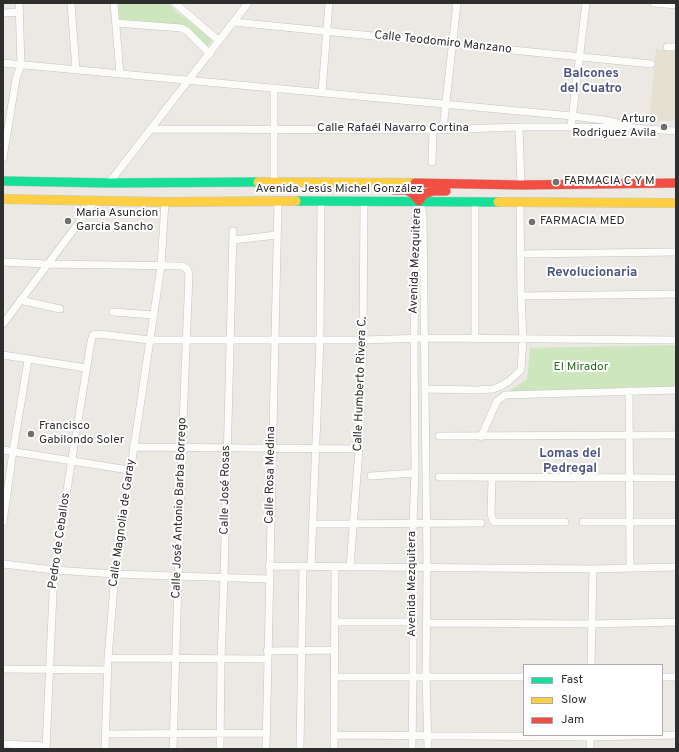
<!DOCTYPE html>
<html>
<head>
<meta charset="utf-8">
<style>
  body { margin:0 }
  #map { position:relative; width:679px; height:752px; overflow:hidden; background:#ece8e4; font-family:Overpass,sans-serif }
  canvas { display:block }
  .frame { position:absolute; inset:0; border:4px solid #2e2e2e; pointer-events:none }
  .legend { position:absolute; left:523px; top:664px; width:140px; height:72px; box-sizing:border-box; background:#fff; border:1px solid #ababab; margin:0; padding:5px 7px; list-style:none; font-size:12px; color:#2e2e2e }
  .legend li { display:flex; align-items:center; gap:8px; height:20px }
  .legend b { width:20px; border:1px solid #ababab }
</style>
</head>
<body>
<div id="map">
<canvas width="679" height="752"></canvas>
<div class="frame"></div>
<ul class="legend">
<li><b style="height:5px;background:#16e098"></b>Fast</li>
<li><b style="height:5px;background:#ffcf43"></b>Slow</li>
<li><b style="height:5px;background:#f24e42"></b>Jam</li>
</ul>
</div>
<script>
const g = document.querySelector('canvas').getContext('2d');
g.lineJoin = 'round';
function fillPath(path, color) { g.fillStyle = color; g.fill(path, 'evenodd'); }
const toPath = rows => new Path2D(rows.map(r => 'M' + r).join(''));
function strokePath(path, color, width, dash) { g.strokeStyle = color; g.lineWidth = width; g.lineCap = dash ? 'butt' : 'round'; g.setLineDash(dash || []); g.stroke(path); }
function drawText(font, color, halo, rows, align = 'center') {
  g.font = font + ' Overpass,sans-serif'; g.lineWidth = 4; g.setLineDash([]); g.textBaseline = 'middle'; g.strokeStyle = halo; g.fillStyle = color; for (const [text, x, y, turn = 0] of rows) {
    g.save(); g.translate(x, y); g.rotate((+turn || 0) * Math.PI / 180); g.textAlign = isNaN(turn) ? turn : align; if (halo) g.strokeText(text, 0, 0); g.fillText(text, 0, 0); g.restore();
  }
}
const education = toPath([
  [656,49,676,51,676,121,649,120]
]);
const green = toPath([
  [116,3,169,3,174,10,213,39,207,47,183,26,117,20],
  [676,345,676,387,506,393,527,379,530,348]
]);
const street = toPath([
  [71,3,76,70],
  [114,3,120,74],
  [175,3,219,41],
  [654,3,676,5],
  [3,13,20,12],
  [234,22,651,64],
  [116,23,181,28,187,31,210,54],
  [667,47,676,47],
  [3,63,572,116,611,121,634,128],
  [322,92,329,3],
  [519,127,521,185],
  [571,127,586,3],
  [151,129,433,130,519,127,571,127,634,128,676,131],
  [443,129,457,3],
  [3,158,16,79,21,65,19,3],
  [432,162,433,130],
  [274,182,274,88],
  [109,183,248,3],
  [419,201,423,213,427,567,426,677,428,749],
  [475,202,475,339],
  [233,240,277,235],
  [520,254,676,252],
  [3,262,46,264,182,266,186,268,188,271,189,274,182,447,173,749],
  [521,296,676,294],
  [20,300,60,309],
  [113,312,154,315],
  [3,324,95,201],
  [3,355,86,368],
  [425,389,477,390,493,389,501,386,509,381,519,372,521,369,523,339,521,296,520,203],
  [629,391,630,568],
  [439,436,676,435],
  [481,437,497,401,505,395,676,390],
  [133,447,359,449],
  [3,450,129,470],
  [371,476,415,473],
  [439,477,676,478],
  [492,478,491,514,493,521,495,522,565,522],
  [3,522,13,451,28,360],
  [583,522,676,522],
  [312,524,481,523],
  [3,564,54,570,115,574,269,579],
  [269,566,593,569,676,567],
  [311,566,320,340,321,201],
  [350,567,359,449,363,340,364,201],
  [335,622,414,622],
  [427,623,592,624,676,622],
  [267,651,335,650],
  [108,658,267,659],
  [591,665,593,569],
  [3,669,108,670],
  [335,677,524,677],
  [662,677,676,677],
  [106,734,266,733],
  [334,735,590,737,676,735],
  [3,744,46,746],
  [46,749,54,570,91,341,93,335,98,334,150,340,363,340,425,338,676,340],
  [105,749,108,658,115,574,161,266,165,202],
  [220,749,221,658,224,578,233,231],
  [266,749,278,202],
  [300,749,303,566],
  [334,749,335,567],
  [412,749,413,677,413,523,415,473,414,338,416,212,419,201],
  [590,749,590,735]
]);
const fast = toPath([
  [3,181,109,183,258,182],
  [296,201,498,202]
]);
const slow = toPath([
  [258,182,415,183],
  [3,199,165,202,296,201],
  [498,202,676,203]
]);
const jam = toPath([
  [415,183,521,185,676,183],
  [394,190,406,190,412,193,419,201,424,194,433,191,446,191]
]);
const markers = [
  [664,127,4,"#706f6e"],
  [556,182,4,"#706f6e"],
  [68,221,4,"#706f6e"],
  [532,222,4,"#706f6e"],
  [31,434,4,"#706f6e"]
];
const streetNames = [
  ["Calle Teodomiro Manzano",443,43,6],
  ["Calle Rafaél Navarro Cortina",393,129],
  ["Avenida Jesús Michel González",339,190],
  ["Avenida Mezquitera",416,261,-88],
  ["Calle Humberto Rivera C.",361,384,-88],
  ["Calle Rosa Medina",271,475,-89],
  ["Calle José Rosas",226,490,-89],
  ["Calle José Antonio Barba Borrego",180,508,-88],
  ["Calle Magnolia de Garay",123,523,-82],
  ["Pedro de Ceballos",60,541,-82],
  ["Avenida Mezquitera",413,584,-90]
];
const poiNames = [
  ["Arturo",656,120,"right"],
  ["Rodriguez Avila",656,134,"right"],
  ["FARMACIA C Y M",564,182],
  ["Maria Asuncion",76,214],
  ["Garcia Sancho",76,228],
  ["FARMACIA MED",540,222],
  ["Francisco",39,427],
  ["Gabilondo Soler",39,441]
];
const parkNames = [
  ["El Mirador",581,368]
];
const neighbourhoodNames = [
  ["Balcones",591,74],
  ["del Cuatro",591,89],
  ["Revolucionaria",592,273],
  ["Lomas del",570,454],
  ["Pedregal",570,469]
];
fillPath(education, '#e6e0d3');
fillPath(green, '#cee6be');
strokePath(street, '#c5c4c5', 8);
strokePath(fast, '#c6c5c4', 10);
strokePath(slow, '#c6c5c4', 10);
strokePath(jam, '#c6c5c4', 10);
strokePath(street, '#fcfcfb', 7);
strokePath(fast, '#16e098', 9);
strokePath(slow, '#ffcf43', 9);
strokePath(jam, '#f24e42', 9);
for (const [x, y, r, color] of markers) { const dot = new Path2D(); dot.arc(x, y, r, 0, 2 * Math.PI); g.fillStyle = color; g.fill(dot); strokePath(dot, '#fff', 1.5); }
drawText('12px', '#2e2e2e', '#fff', streetNames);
drawText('12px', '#2e2e2e', '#fff', poiNames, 'left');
drawText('12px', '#2c6e1b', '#fff', parkNames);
drawText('bold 13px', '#4d5680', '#fff', neighbourhoodNames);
</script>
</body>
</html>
